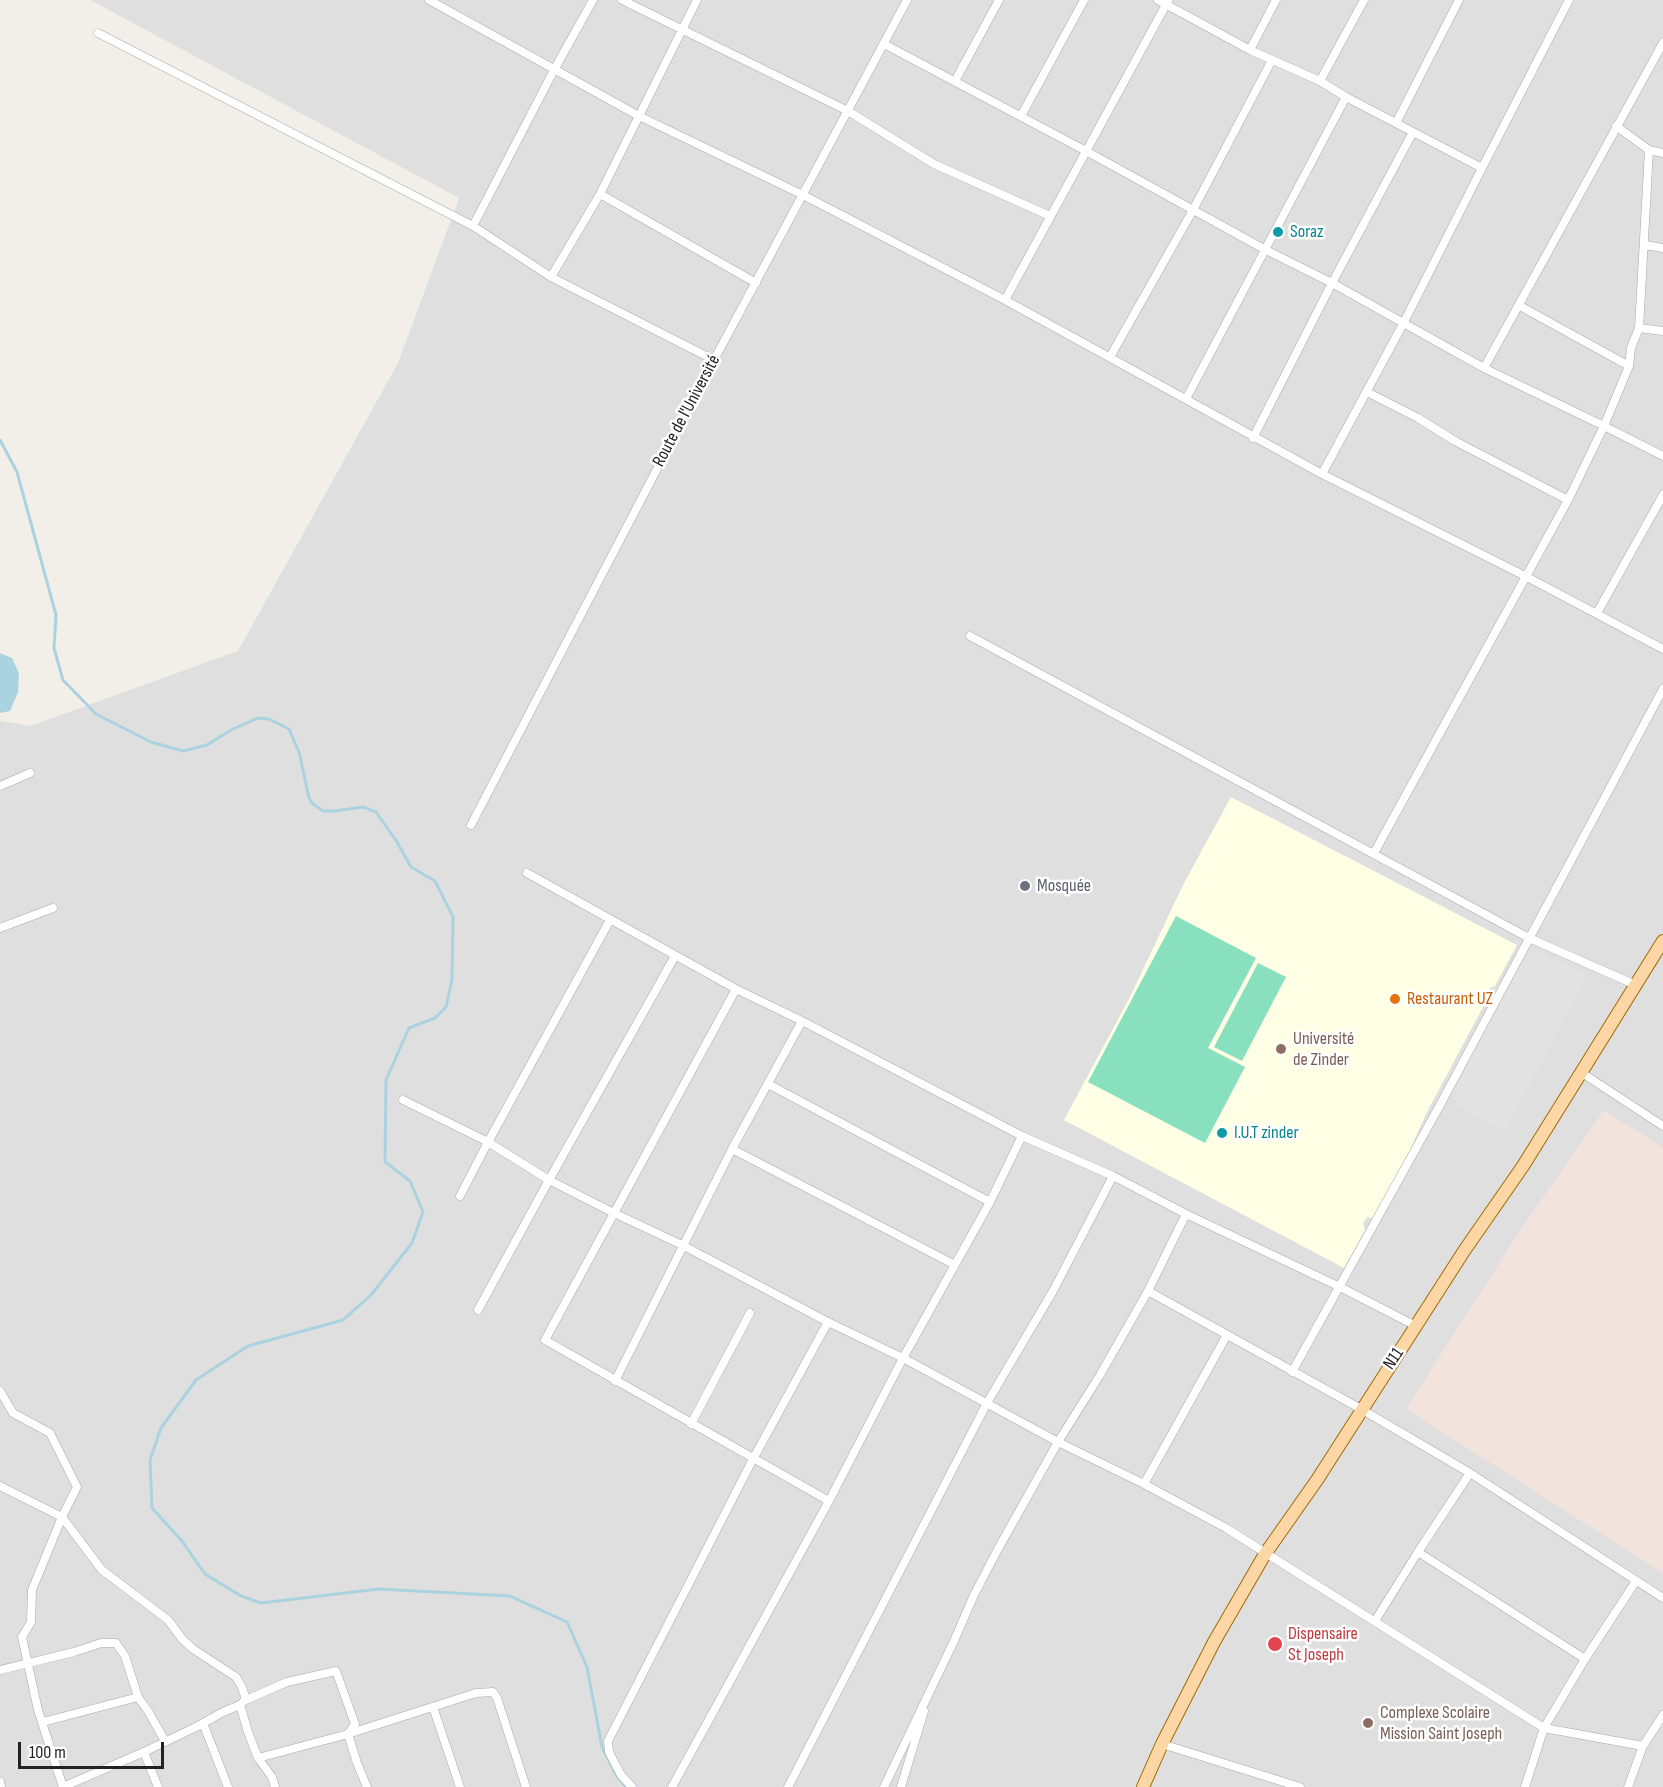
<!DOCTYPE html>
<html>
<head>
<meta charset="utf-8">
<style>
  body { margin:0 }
  #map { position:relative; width:1663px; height:1787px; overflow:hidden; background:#f2efe9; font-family:"Sofia Sans Condensed",sans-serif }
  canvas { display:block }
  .scale { position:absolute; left:18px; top:1742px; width:146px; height:27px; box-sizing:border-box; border:3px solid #222; border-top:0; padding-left:8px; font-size:18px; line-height:21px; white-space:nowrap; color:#222; -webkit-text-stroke:4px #fff; paint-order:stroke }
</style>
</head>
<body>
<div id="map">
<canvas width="1663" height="1787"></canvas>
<div class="scale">100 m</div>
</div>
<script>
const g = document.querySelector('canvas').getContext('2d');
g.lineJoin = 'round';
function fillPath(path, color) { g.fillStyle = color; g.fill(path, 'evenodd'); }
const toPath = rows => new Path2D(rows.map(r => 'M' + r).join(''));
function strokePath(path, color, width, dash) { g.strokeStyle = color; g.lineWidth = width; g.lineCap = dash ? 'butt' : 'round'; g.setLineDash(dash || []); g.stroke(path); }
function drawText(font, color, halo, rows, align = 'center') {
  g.font = font + ' "Sofia Sans Condensed",sans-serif'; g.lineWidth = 5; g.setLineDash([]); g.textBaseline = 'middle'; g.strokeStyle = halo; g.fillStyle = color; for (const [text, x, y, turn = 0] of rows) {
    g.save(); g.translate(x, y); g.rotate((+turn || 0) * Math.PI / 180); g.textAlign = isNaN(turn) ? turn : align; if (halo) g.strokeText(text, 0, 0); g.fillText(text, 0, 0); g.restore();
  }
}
const residential = toPath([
  [90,0,1663,0,1663,1787,0,1787,0,721,30,726,238,651,398,363,459,198]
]);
const education = toPath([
  [1231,797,1517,945,1495,986,1490,988,1484,994,1482,1002,1483,1007,1426,1114,1390,1195,1381,1211,1372,1218,1367,1217,1363,1223,1365,1230,1344,1268,1064,1120,1130,997,1183,885]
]);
const military = toPath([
  [1604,1110,1663,1148,1663,1573,1406,1409,1521,1229]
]);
const pitch = toPath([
  [1176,916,1256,958,1208,1048,1245,1067,1205,1143,1088,1082],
  [1258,963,1286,977,1242,1061,1214,1047]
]);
const parking = toPath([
  [1528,947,1587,975,1505,1132,1459,1107,1453,1096,1452,1089]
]);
const water = toPath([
  [0,653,12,658,19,673,18,692,10,711,0,713]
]);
const stream = toPath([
  [0,440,17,472,56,615,54,648,63,680,96,714,151,742,183,751,207,745,231,730,258,718,269,719,289,729,299,752,309,798,313,804,323,811,335,811,363,807,376,812,397,842,411,867,435,881,453,917,452,980,446,1007,435,1018,409,1028,386,1080,385,1162,410,1181,423,1212,412,1243,371,1295,343,1320,248,1346,196,1380,161,1428,150,1460,152,1508,182,1541,205,1574,241,1596,261,1603,379,1589,510,1596,567,1622,587,1667,602,1747,617,1776,626,1787]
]);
const street = toPath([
  [429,0,639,116,803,195,1005,300,1322,474,1527,577,1663,649],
  [622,0,848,111,934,164,1050,216],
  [1158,0,1250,50,1320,81,1346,97,1482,168],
  [98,33,473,226,551,277,714,360],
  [884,44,1086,151,1266,250,1332,283,1484,368,1604,426,1663,456],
  [1250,50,1276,0],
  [955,81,999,0],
  [1320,81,1364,0],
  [1021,116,1084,0],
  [1396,123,1459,0],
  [1616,126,1649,150,1663,153],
  [600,194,756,283],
  [473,226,554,70,593,0],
  [1645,245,1663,248],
  [551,277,600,194,697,0],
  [1005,300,1168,1],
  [1520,306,1629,366],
  [1639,328,1663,331],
  [1110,357,1193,210,1272,60],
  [1484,368,1663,43],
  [1367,392,1418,418,1455,441,1568,500],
  [1186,399,1346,97],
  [1253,438,1332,283,1413,132],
  [1322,474,1403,324,1482,168,1569,0],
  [1597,613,1663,495],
  [970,636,1529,938,1636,985],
  [0,786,30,773],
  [471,825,714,360,907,0],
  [1374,853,1568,500,1604,426,1629,366,1631,348,1639,328,1649,150],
  [527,873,736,989,802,1021,1022,1136,1113,1176,1186,1214,1340,1287,1416,1326],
  [0,928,53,908],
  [736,989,545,1340,829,1501],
  [1582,1073,1663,1126],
  [768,1084,990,1202],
  [403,1100,488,1142,549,1180,614,1213,682,1245,828,1322,903,1358,1058,1442,1144,1484,1226,1528,1544,1728,1643,1746,1663,1715],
  [732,1149,955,1265],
  [460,1196,488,1142,610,920],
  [1148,1291,1361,1409,1470,1473,1663,1598],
  [478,1310,549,1180,675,956],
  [1292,1372,1440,1105,1663,689],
  [615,1381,732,1149,802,1021],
  [0,1391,13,1413,50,1433,77,1487,62,1517,102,1570,168,1620,183,1640,193,1649,236,1677,242,1687,246,1700,287,1682,336,1671,355,1724,348,1734,476,1693,493,1692,497,1698,526,1787],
  [691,1424,750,1313],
  [1144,1484,1227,1335],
  [0,1486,62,1517,32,1590,31,1622,22,1637,38,1710,63,1787],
  [1418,1552,1585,1659,1544,1728,1525,1787],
  [1375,1621,1418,1552,1470,1473],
  [1585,1659,1636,1581],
  [0,1670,74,1652,101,1643,116,1643,125,1656,138,1697,148,1711,165,1741],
  [243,1702,240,1705,248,1732,258,1758,272,1777,275,1787],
  [433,1707,460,1787],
  [43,1722,138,1697],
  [203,1723,228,1787],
  [1162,1744,1300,1787],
  [144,1752,158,1787],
  [258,1758,348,1734,357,1763,367,1787],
  [0,1782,1,1787],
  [63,1787,144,1752,196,1727,223,1712,240,1705],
  [632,1787,621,1775,609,1752,608,1741,753,1459,828,1322],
  [672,1787,829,1501,903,1358,990,1202,1022,1136],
  [788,1787,987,1403,1053,1291,1113,1176],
  [884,1787,954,1641,974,1595,998,1549,1058,1442,1100,1375,1148,1291,1186,1214],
  [901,1787,924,1711],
  [1628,1787,1643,1746]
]);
const primary = toPath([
  [1143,1787,1162,1744,1214,1642,1265,1554,1317,1480,1464,1251,1523,1166,1663,941]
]);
const markers = [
  [1278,232,6,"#0f9aa8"],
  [1025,886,6,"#6b7280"],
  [1395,999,6,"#e8710a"],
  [1281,1049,6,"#8d6e63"],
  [1222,1133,6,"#0f9aa8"],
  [1275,1644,8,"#e0444e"],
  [1368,1723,6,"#8d6e63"]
];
const cultureNames = [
  ["Soraz",1290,232],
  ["I.U.T zinder",1234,1133]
];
const streetNames = [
  ["Route de l'Université",687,411,-62],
  ["N11",1394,1359,-56]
];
const worshipNames = [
  ["Mosquée",1037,886]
];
const foodNames = [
  ["Restaurant UZ",1407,999]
];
const educationNames = [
  ["Université",1293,1039],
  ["de Zinder",1293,1060],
  ["Complexe Scolaire",1380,1713],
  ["Mission Saint Joseph",1380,1734]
];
const healthNames = [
  ["Dispensaire",1288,1634],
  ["St Joseph",1288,1655]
];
fillPath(residential, '#e0dfdf');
fillPath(education, '#ffffe5');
fillPath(military, '#f3e3dd');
fillPath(pitch, '#88e0be');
fillPath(parking, '#e2e2e2');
fillPath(water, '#aad3df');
strokePath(stream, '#aad3df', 3);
strokePath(street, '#a9a9a9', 9);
strokePath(primary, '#a06b00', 14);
strokePath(street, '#fff', 8);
strokePath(primary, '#fcd6a4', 12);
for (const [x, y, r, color] of markers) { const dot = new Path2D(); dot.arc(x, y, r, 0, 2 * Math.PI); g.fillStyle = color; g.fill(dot); strokePath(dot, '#fff', 2); }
drawText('18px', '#0d838f', '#fff', cultureNames, 'left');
drawText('18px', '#222', '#fff', streetNames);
drawText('18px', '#5b616d', '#fff', worshipNames, 'left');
drawText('18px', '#c56008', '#fff', foodNames, 'left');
drawText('18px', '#785e54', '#fff', educationNames, 'left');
drawText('18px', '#be3a42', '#fff', healthNames, 'left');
</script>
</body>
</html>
